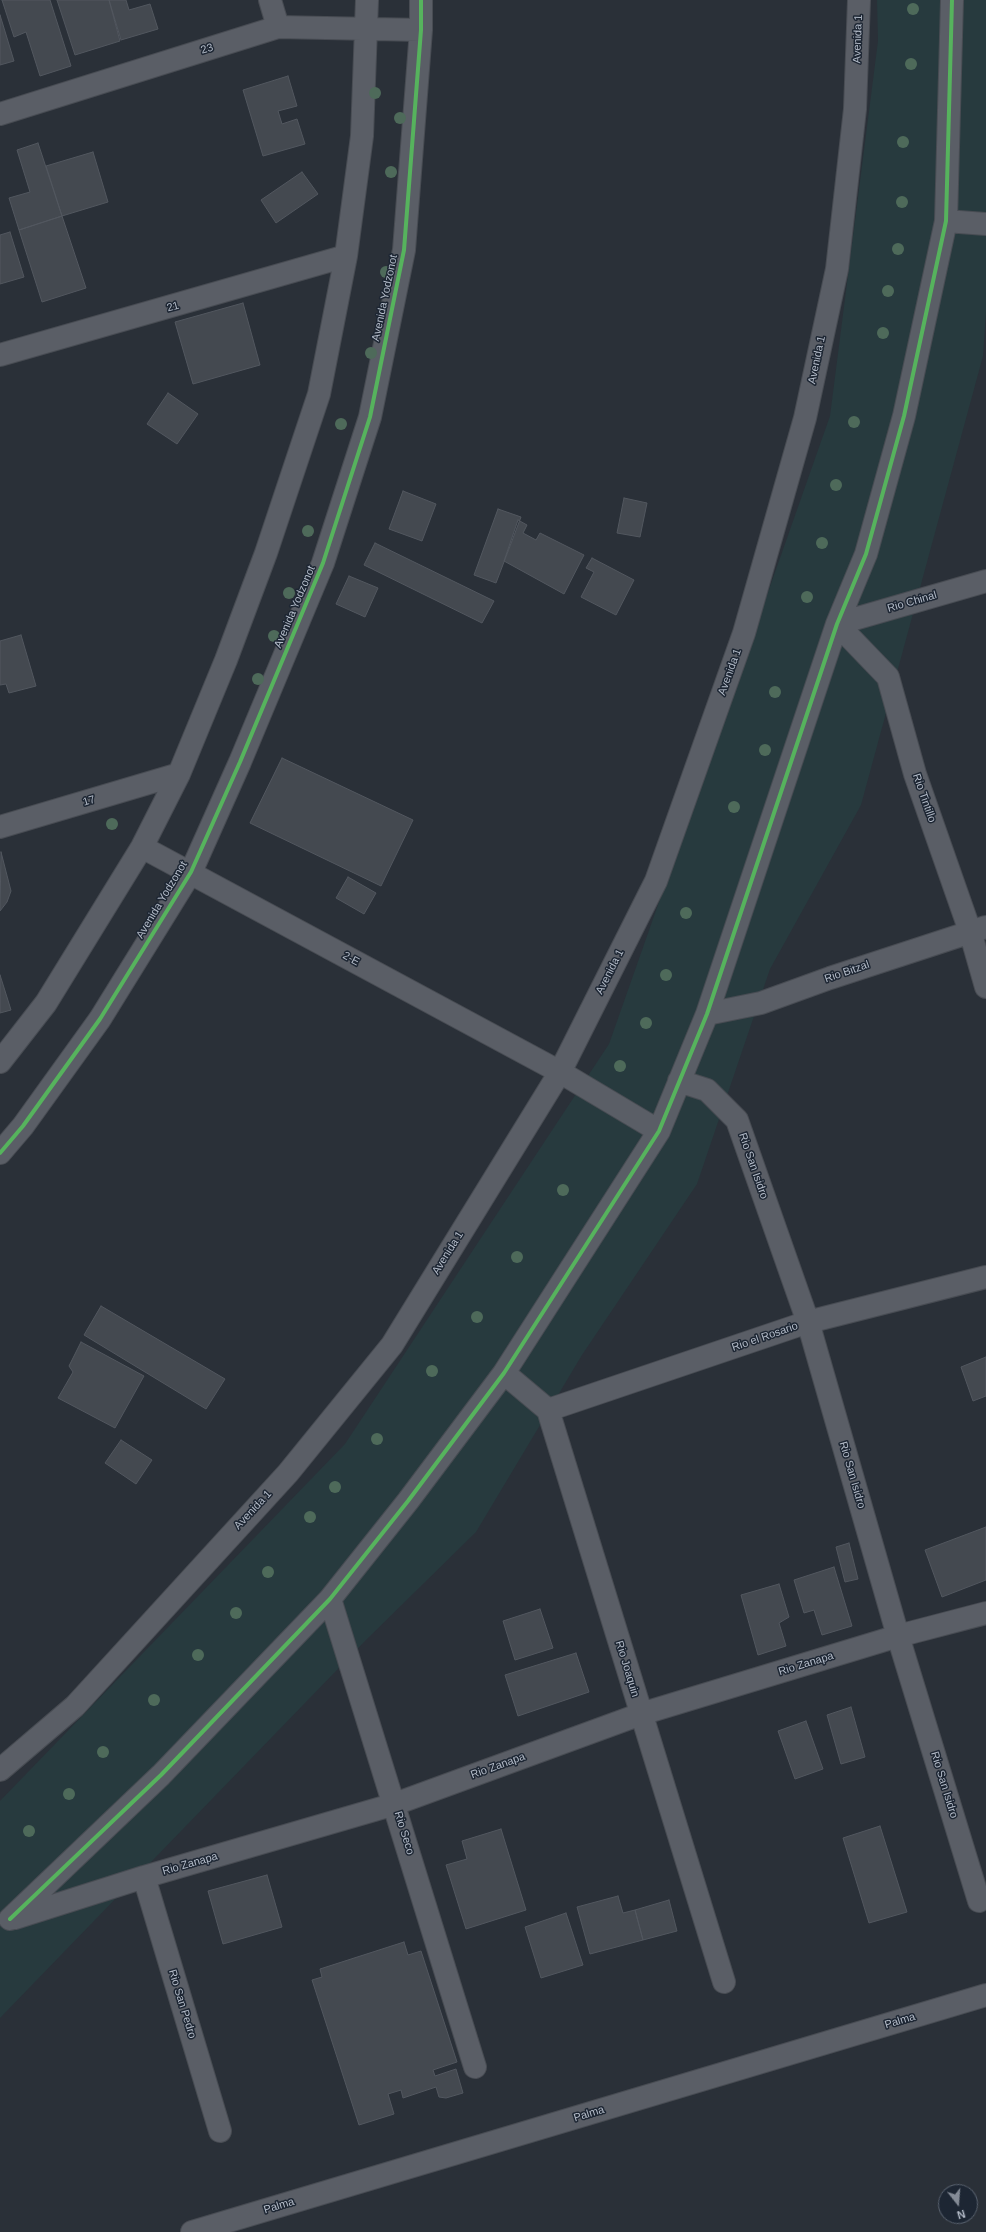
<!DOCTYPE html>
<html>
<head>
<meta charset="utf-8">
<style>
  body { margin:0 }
  #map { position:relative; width:986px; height:2232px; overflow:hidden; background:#2a3038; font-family:Helvetica,sans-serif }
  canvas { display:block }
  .north { position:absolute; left:938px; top:2184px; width:40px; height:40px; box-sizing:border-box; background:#1d2633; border:1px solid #59626f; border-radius:50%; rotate:163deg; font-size:11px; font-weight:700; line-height:16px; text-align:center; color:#b4bcc9 }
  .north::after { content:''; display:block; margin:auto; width:14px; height:18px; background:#848b96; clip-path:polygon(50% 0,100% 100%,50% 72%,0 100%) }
</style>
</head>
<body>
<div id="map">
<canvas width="986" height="2232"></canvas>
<div class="north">N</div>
</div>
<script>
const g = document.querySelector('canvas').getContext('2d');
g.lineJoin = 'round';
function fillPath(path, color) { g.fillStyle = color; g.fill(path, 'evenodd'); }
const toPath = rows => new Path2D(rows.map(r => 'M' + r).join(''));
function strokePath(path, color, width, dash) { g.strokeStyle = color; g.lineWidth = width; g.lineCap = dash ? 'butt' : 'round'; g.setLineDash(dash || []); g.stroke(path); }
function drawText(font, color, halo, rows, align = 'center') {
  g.font = font + ' Helvetica,sans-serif'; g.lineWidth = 3; g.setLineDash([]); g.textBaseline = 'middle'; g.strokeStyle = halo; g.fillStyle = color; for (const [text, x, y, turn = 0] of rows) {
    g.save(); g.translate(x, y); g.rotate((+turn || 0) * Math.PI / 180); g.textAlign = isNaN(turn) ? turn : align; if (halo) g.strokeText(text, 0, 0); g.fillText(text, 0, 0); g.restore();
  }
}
const green = toPath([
  [877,0,986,0,986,312,983,356,861,805,770,969,697,1184,582,1355,476,1532,365,1641,0,2018,0,1801,345,1444,609,1044,830,416,878,41]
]);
const building = toPath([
  [2,0,50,0,71,66,40,76,26,32,14,37,2,0],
  [57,0,109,0,120,41,75,55,57,0],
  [109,0,126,0,129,10,150,4,158,29,121,40,109,0],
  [0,15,14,61,0,65,0,15],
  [288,76,297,106,278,111,282,124,297,119,305,144,263,156,243,90,288,76],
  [38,143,62,216,19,230,9,198,30,192,17,150,38,143],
  [93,152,108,202,62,216,46,166,93,152],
  [302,172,318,194,276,223,261,200,302,172],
  [62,216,86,288,42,302,19,230,62,216],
  [10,232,24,277,0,284,0,235,10,232],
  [243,303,260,365,193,384,175,322,243,303],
  [168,393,198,414,177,444,147,424,168,393],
  [403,491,436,504,422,541,389,529,403,491],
  [624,498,647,503,640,537,617,533,624,498],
  [498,509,521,517,496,583,474,575,498,509],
  [518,520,527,525,523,533,536,540,540,533,584,555,564,594,504,561,518,520],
  [375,543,494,601,482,623,364,565,375,543],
  [592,558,634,580,616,615,581,597,594,572,586,568,592,558],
  [349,576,378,588,365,617,336,604,349,576],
  [21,635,36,686,9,693,6,684,0,685,0,641,21,635],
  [282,758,413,820,381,886,250,823,282,758],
  [1,852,11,891,7,902,0,911,1,852],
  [348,877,376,893,364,914,336,898,348,877],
  [0,975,11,1010,0,1013,0,975],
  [101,1306,225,1379,206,1409,84,1335,101,1306],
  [81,1342,144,1376,115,1428,58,1398,73,1372,69,1366,81,1342],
  [986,1357,986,1396,973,1401,961,1367,986,1357],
  [121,1440,152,1460,136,1484,105,1463,121,1440],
  [986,1527,986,1580,942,1597,925,1550,986,1527],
  [849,1543,858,1579,845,1582,836,1547,849,1543],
  [834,1567,852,1626,822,1635,814,1610,804,1613,794,1580,834,1567],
  [779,1584,789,1617,779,1623,786,1646,758,1655,741,1595,779,1584],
  [540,1609,553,1648,515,1660,503,1621,540,1609],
  [576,1653,589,1692,518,1716,505,1675,576,1653],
  [851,1707,865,1757,841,1764,827,1715,851,1707],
  [806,1721,823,1769,795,1779,778,1731,806,1721],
  [880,1826,907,1912,869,1923,843,1838,880,1826],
  [501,1829,526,1910,466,1929,446,1865,467,1859,462,1841,501,1829],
  [267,1875,282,1927,223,1944,208,1891,267,1875],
  [618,1896,623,1913,635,1910,643,1940,590,1954,577,1907,618,1896],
  [669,1900,677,1931,643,1940,635,1910,669,1900],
  [566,1913,583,1965,541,1978,525,1927,566,1913],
  [404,1942,408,1955,421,1951,457,2062,433,2070,435,2076,456,2069,463,2093,446,2098,439,2097,436,2087,403,2098,401,2090,388,2094,394,2114,359,2125,312,1980,322,1977,320,1969,404,1942]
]);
const minor = toPath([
  [270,0,278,27],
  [0,114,278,27,421,30],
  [946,221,986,224],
  [0,355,346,256],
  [986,581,837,624,888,677,915,774,970,931,986,987],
  [0,827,179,774],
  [142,847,560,1072,659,1131],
  [707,1014,761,1003,830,978,986,927],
  [0,1062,46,1003,142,847,179,774,226,660,266,553,319,394,346,256,362,136,367,0],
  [679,1081,707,1090,737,1120,808,1322,898,1636,979,1901],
  [0,1153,23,1126,100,1019,191,872,240,762,323,563,370,417,404,250,421,30,421,0],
  [504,1373,548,1410,724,1982],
  [548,1410,808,1322,986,1277],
  [330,1599,475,2067],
  [0,1770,75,1706,288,1473,392,1345,560,1072,656,881,744,633,805,418,837,269,855,109,859,0],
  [144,1877,220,2131],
  [15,1918,144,1877,395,1804,641,1714,898,1636,986,1613],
  [10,1919,161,1775,330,1599,408,1501,504,1373,659,1131,707,1014,837,624,866,554,904,416,946,221,952,0]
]);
const tertiary = toPath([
  [192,2232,986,1995]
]);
const cycleway = toPath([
  [0,1153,23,1126,100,1019,191,872,240,762,323,563,370,417,404,250,421,30,421,0],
  [10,1919,161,1775,330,1599,408,1501,504,1373,659,1131,707,1014,837,624,866,554,904,416,946,221,952,0]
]);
const trees = [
  [913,9],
  [911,64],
  [375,93],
  [400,118],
  [903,142],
  [391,172],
  [902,202],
  [898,249],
  [386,272],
  [888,291],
  [883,333],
  [371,353],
  [854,422],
  [341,424],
  [836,485],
  [308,531],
  [822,543],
  [289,593],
  [807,597],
  [274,636],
  [258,679],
  [775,692],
  [765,750],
  [734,807],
  [112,824],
  [686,913],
  [666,975],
  [646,1023],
  [620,1066],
  [563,1190],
  [517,1257],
  [477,1317],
  [432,1371],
  [377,1439],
  [335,1487],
  [310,1517],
  [268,1572],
  [236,1613],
  [198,1655],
  [154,1700],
  [103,1752],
  [69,1794],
  [29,1831]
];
const streetNames = [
  ["Avenida 1",858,39,-88],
  ["23",207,49,-17],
  ["Avenida Yodzonot",385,298,-78],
  ["21",173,307,-16],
  ["Avenida 1",817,360,-78],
  ["Rio Chinal",912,602,-16],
  ["Avenida Yodzonot",295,607,-67],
  ["Avenida 1",730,672,-70],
  ["Rio Tintillo",924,798,71],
  ["17",89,801,-17],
  ["Avenida Yodzonot",162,900,-59],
  ["2-E",351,959,29],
  ["Avenida 1",610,972,-63],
  ["Rio Bitzal",847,972,-19],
  ["Rio San Isidro",753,1166,71],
  ["Avenida 1",448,1253,-58],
  ["Rio el Rosario",765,1337,-19],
  ["Rio San Isidro",852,1475,74],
  ["Avenida 1",253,1510,-47],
  ["Rio Zanapa",806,1664,-17],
  ["Rio Joaquin",627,1669,73],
  ["Rio Zanapa",498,1766,-20],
  ["Rio San Isidro",944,1785,73],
  ["Rio Seco",404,1833,73],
  ["Rio Zanapa",190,1864,-16],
  ["Rio San Pedro",182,2004,73],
  ["Palma",900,2021,-17],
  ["Palma",589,2114,-17],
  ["Palma",279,2206,-17]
];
fillPath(green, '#273a3e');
fillPath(building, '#444950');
strokePath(building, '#52575f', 1);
strokePath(minor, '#484c53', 24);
strokePath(tertiary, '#484c53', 24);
strokePath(minor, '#5a5e66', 22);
strokePath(tertiary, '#5a5e66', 22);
strokePath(cycleway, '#56b35d', 4);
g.fillStyle = '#4e6a5a';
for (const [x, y] of trees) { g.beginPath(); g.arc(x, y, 6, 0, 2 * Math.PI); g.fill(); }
drawText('11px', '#b4bcc9', '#1d2633', streetNames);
</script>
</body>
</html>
